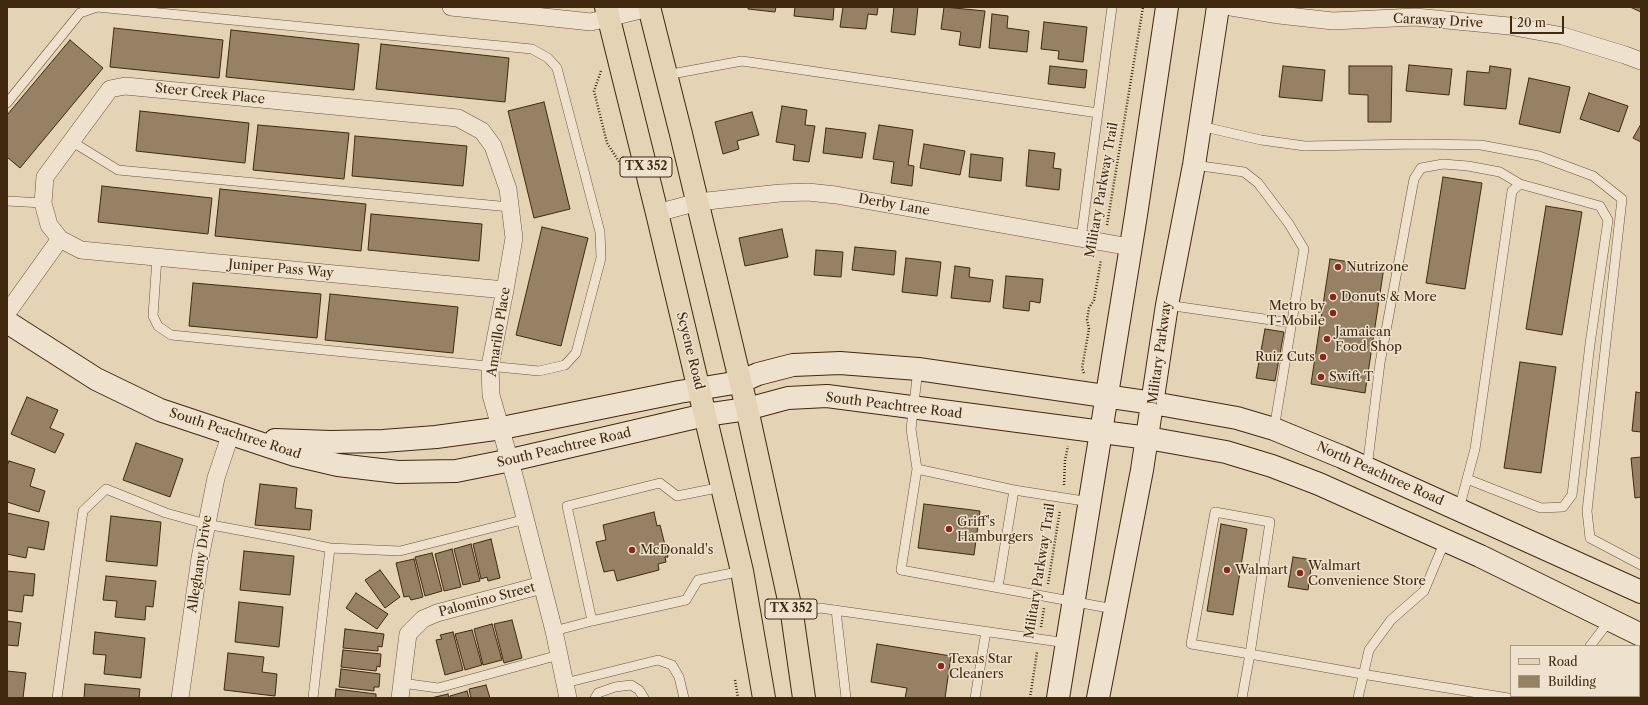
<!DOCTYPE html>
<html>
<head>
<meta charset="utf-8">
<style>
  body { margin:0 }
  #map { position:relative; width:1648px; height:705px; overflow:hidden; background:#e5d3b5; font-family:"Libre Caslon Text",serif }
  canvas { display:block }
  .frame { position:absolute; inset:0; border:8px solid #40290e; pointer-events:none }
  .legend { position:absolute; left:1510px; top:645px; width:130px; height:52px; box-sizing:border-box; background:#eee2cf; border:1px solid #a89882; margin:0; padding:5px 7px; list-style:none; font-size:12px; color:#40290e }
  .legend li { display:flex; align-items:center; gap:8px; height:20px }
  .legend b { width:20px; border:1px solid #a89882 }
  .scale { position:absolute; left:1510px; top:16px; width:54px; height:18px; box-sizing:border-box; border:2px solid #40290e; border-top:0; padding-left:5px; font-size:12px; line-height:14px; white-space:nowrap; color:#40290e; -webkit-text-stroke:3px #eee2cf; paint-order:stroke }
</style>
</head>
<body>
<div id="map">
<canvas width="1648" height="705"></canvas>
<div class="frame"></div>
<ul class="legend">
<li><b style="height:5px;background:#e5d3b5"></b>Road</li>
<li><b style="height:11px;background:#968165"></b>Building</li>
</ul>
<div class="scale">20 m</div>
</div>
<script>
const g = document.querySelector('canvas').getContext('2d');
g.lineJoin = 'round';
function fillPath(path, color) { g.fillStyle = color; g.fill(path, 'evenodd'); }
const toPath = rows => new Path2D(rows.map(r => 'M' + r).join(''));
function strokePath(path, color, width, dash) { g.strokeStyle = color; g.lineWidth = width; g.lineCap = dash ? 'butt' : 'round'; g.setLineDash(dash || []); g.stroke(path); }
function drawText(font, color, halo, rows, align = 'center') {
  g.font = font + ' "Libre Caslon Text",serif'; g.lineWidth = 3; g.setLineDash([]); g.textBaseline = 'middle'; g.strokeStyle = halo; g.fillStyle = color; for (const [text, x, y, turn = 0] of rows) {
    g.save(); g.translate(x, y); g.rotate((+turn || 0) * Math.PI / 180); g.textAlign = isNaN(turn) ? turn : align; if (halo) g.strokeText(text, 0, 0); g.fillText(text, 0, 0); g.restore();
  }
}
const building = toPath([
  [748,7,776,7,775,12,748,9,748,7],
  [795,7,834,7,833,20,794,16,795,7],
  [843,7,878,7,877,15,868,14,866,29,840,27,843,7],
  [894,7,918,7,915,35,891,32,894,7],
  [944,7,985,11,980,48,959,45,961,32,941,29,944,7],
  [1630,7,1641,7,1641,12,1630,7],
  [992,14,1008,16,1007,28,1029,31,1027,52,989,48,992,14],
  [1044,22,1087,27,1083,62,1058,59,1059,51,1041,49,1044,22],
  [114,28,223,40,219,78,110,67,114,28],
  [231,30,359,44,354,90,226,77,231,30],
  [70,40,103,68,20,168,7,157,7,115,70,40],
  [381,44,509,58,505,102,376,89,381,44],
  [1409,65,1452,69,1449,95,1406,91,1409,65],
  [1050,66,1087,70,1085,88,1048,84,1050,66],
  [1283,66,1325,70,1322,101,1279,97,1283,66],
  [1349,66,1392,66,1391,122,1368,122,1368,95,1349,94,1349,66],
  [1490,66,1511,69,1506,109,1464,105,1467,71,1489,73,1490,66],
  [1529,78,1570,87,1560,133,1519,124,1529,78],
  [1589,93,1628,106,1619,132,1580,119,1589,93],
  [544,102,570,209,534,218,508,111,544,102],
  [782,106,807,110,805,125,815,126,809,162,793,160,795,145,776,142,782,106],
  [140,111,249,123,245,163,136,151,140,111],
  [752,112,759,135,737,141,739,149,723,154,715,122,752,112],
  [1641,124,1641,142,1633,138,1641,124],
  [258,125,349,133,344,179,253,170,258,125],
  [879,125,913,130,908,165,914,166,912,186,891,183,894,162,873,159,879,125],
  [826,128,866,133,862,158,823,153,826,128],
  [355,136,467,146,463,186,352,176,355,136],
  [924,144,965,151,960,175,920,168,924,144],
  [1029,150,1055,153,1053,168,1061,169,1059,190,1026,186,1029,150],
  [971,154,1003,158,1001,181,969,177,971,154],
  [1443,177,1482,183,1465,289,1426,283,1443,177],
  [102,186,212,198,208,234,98,222,102,186],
  [220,189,366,204,361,251,215,236,220,189],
  [1546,206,1582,212,1562,335,1526,329,1546,206],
  [371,214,482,224,479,261,368,250,371,214],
  [542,227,588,238,561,346,516,335,542,227],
  [782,229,788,257,745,266,739,238,782,229],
  [855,247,896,251,894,275,852,270,855,247],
  [816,250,843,252,841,277,814,275,816,250],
  [906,258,941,262,937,296,902,292,906,258],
  [1330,259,1384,267,1365,393,1311,384,1330,259],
  [955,266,970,268,969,277,993,280,990,302,951,298,955,266],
  [1006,276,1043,279,1040,303,1030,301,1029,311,1003,308,1006,276],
  [193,283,321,294,317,338,189,326,193,283],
  [330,294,458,307,453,353,325,340,330,294],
  [1265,329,1284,332,1275,381,1256,378,1265,329],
  [1520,362,1556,367,1541,473,1504,468,1520,362],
  [1636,392,1641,393,1641,432,1632,431,1636,392],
  [27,397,58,410,50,428,64,434,55,453,11,434,27,397],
  [136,443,183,459,170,497,123,480,136,443],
  [1641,457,1641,497,1635,498,1631,458,1641,457],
  [9,461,35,469,30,486,45,491,39,512,7,502,7,466,9,461],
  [260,484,297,488,295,508,312,510,310,530,255,525,260,484],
  [924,504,980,511,974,555,918,548,924,504],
  [654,512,657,526,660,525,668,557,665,557,666,562,658,564,659,570,617,581,614,570,604,572,596,542,606,540,603,525,654,512],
  [7,513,49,522,44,550,28,547,26,558,7,554,7,513],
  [111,516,161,522,157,566,106,561,111,516],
  [1221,524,1247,529,1233,615,1207,611,1221,524],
  [491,539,500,578,488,581,487,577,481,579,473,544,491,539],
  [471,544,480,581,463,585,454,549,471,544],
  [452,549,461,587,444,591,435,554,452,549],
  [244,551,294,556,290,595,240,590,244,551],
  [432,553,442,591,425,596,415,557,432,553],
  [1293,557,1312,560,1308,590,1288,587,1293,557],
  [414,559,423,597,411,600,409,596,404,597,396,563,414,559],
  [380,570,400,597,385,608,365,580,380,570],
  [7,571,35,574,33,596,24,595,22,612,7,610,7,571],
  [106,576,156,581,153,607,146,606,145,620,115,617,117,601,103,600,106,576],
  [356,593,388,614,377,629,346,608,356,593],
  [239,602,283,607,279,647,235,642,239,602],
  [512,620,522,658,504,663,494,624,512,620],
  [7,621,21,623,18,646,7,645,7,621],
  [492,624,502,660,483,665,474,629,492,624],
  [345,629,384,634,382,647,378,646,378,651,343,648,345,629],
  [472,630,482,665,465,670,455,634,472,630],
  [95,632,145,638,141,678,104,674,106,655,93,654,95,632],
  [453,632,463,670,445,675,436,640,442,639,440,635,453,632],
  [877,644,951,656,945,698,905,698,907,688,871,682,877,644],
  [343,650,381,654,380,667,377,666,376,671,341,667,343,650],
  [228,653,264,657,262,672,277,674,275,696,224,690,228,653],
  [341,669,380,674,379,687,374,687,374,691,339,687,341,669],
  [7,671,26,673,23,698,7,698,7,671],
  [85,684,140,689,139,698,84,698,85,684],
  [486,685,490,698,471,698,469,689,486,685],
  [336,689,376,694,376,698,335,698,336,689],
  [467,691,469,698,450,698,450,696,467,691],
  [448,694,449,698,431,698,448,694]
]);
const path = toPath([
  [601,71,594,91,607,143,625,171],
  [1107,225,1143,7],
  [1084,373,1082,368,1089,329,1087,320,1089,308,1094,300,1101,260],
  [1064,485,1065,460,1068,446],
  [1048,584,1060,510],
  [1041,627,1044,608],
  [735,680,738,698],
  [1030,698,1037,652]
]);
const service = toPath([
  [666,75,742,61,1098,113],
  [7,103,80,13,97,7,532,49,548,58,557,68,600,232,601,258,576,353,565,365,539,371,171,335,158,326,153,316,157,257],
  [1200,126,1261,140,1305,146,1418,144,1481,145,1539,156,1593,176,1622,199,1587,511,1590,538,1641,565],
  [71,141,118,170,510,207],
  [1194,165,1244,172,1258,183,1289,224,1304,249,1274,429],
  [7,201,43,203],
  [1081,239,1112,7],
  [1167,305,1292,323],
  [918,369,911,429,917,469,901,570,1114,609],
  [1367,468,1380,363,1414,179,1421,168,1443,164,1468,166,1500,172,1520,184],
  [917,469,1014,490,1090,502],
  [722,487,677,496,660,483,567,506,592,621,686,600,698,580,742,571],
  [1459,509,1475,449,1512,191,1520,184,1600,206,1608,220,1590,344,1572,495,1563,507,1541,508,1467,479],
  [330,548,400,551,526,519],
  [998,587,1014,490],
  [836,610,846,698],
  [792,614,820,608,1067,643],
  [554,631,592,621],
  [1590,646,1610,620],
  [402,683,438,688,559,655],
  [565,683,658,660,672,665,679,677,684,698],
  [57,698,83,511,106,489,166,513,206,524,292,540,330,548,313,698],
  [595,698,598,693,615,687,631,685,639,690,644,698],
  [975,698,986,631],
  [1242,698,1250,654,1270,522,1215,512,1191,644,1250,654,1362,674,1508,698],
  [1358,698,1369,650,1391,620,1424,591,1445,541],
  [1560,698,1560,696]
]);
const minor = toPath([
  [451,7,591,22,649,8],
  [1231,7,1279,15,1333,21,1415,17,1509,26,1563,36,1625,55,1641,61],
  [657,213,698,202,780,193,808,192,836,195,1130,247],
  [505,290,81,250,60,239,49,225,43,203,45,177,110,89,125,86,458,118,482,131,493,146,508,189,514,238,505,290,490,366,491,395,515,479,554,631,568,698],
  [7,313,60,239],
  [180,698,200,558,216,478,231,433],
  [400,698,408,634,423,619,437,613,542,585]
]);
const secondary = toPath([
  [7,322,96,379,160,410,295,455,338,465,398,472,456,471,511,460,705,415,747,409,788,398,827,396,1148,438,1226,452,1272,466,1319,484,1480,556,1641,635],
  [275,440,330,442,383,441,436,437,502,428,679,392,740,382,758,374,793,365,840,363,918,369,1153,403,1237,418,1274,429,1342,457,1641,592],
  [1058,698,1136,215,1167,7],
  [1098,698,1142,470,1167,305,1194,165,1218,7]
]);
const primary = toPath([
  [606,7,657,213,742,571,764,698],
  [649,7,681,134,747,409,792,614,804,698]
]);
const markers = [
  [1338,267,4,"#8f2418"],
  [1333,297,4,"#8f2418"],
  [1333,313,4,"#8f2418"],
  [1327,339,4,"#8f2418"],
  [1323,357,4,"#8f2418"],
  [1321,377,4,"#8f2418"],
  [949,529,4,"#8f2418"],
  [632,550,4,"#8f2418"],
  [1227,570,4,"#8f2418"],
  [1300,573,4,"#8f2418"],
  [941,666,4,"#8f2418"]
];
const shields = [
  [646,167,52],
  [791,609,52]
];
const shieldNames = [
  ["TX 352",646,167],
  ["TX 352",791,609]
];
const streetNames = [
  ["Caraway Drive",1438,21,3],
  ["Steer Creek Place",210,94,6],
  ["Military Parkway Trail",1102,190,-80],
  ["Derby Lane",894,205,10],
  ["Juniper Pass Way",281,269,5],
  ["Amarillo Place",499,332,-81],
  ["Scyene Road",690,351,76],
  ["Military Parkway",1160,353,-82],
  ["South Peachtree Road",894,406,7],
  ["South Peachtree Road",235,434,18],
  ["South Peachtree Road",564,448,-13],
  ["North Peachtree Road",1380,474,24],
  ["Alleghany Drive",200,564,-81],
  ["Military Parkway Trail",1040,571,-81],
  ["Palomino Street",487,600,-15]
];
const poiNames = [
  ["Nutrizone",1346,267],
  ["Donuts & More",1341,297],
  ["Metro by",1325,306,"right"],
  ["T-Mobile",1325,321,"right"],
  ["Jamaican",1335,332],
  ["Food Shop",1335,347],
  ["Ruiz Cuts",1315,357,"right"],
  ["Swift T",1329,377],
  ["Griff's",957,522],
  ["Hamburgers",957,537],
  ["McDonald's",640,550],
  ["Walmart",1308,566],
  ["Convenience Store",1308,581],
  ["Walmart",1235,570],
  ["Texas Star",949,659],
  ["Cleaners",949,674]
];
fillPath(building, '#968165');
strokePath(building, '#40290e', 1);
strokePath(service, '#695438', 10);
strokePath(minor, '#695438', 18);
strokePath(secondary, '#40290e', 24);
strokePath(primary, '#40290e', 24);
strokePath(path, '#40290e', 2.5, [1, 2]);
strokePath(service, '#eee2cf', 9);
strokePath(minor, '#eee2cf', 17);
strokePath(secondary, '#eee2cf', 22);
strokePath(primary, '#e5d3b5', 22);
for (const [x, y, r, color] of markers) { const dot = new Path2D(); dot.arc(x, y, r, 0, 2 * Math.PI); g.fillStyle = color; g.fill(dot); strokePath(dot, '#eee2cf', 1.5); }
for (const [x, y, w] of shields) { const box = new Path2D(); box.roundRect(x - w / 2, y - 10, w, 20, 3); g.fillStyle = '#eee2cf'; g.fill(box); strokePath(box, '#40290e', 1); }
drawText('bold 12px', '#40290e', null, shieldNames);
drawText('13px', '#40290e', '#eee2cf', streetNames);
drawText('13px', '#40290e', '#eee2cf', poiNames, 'left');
</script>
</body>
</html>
